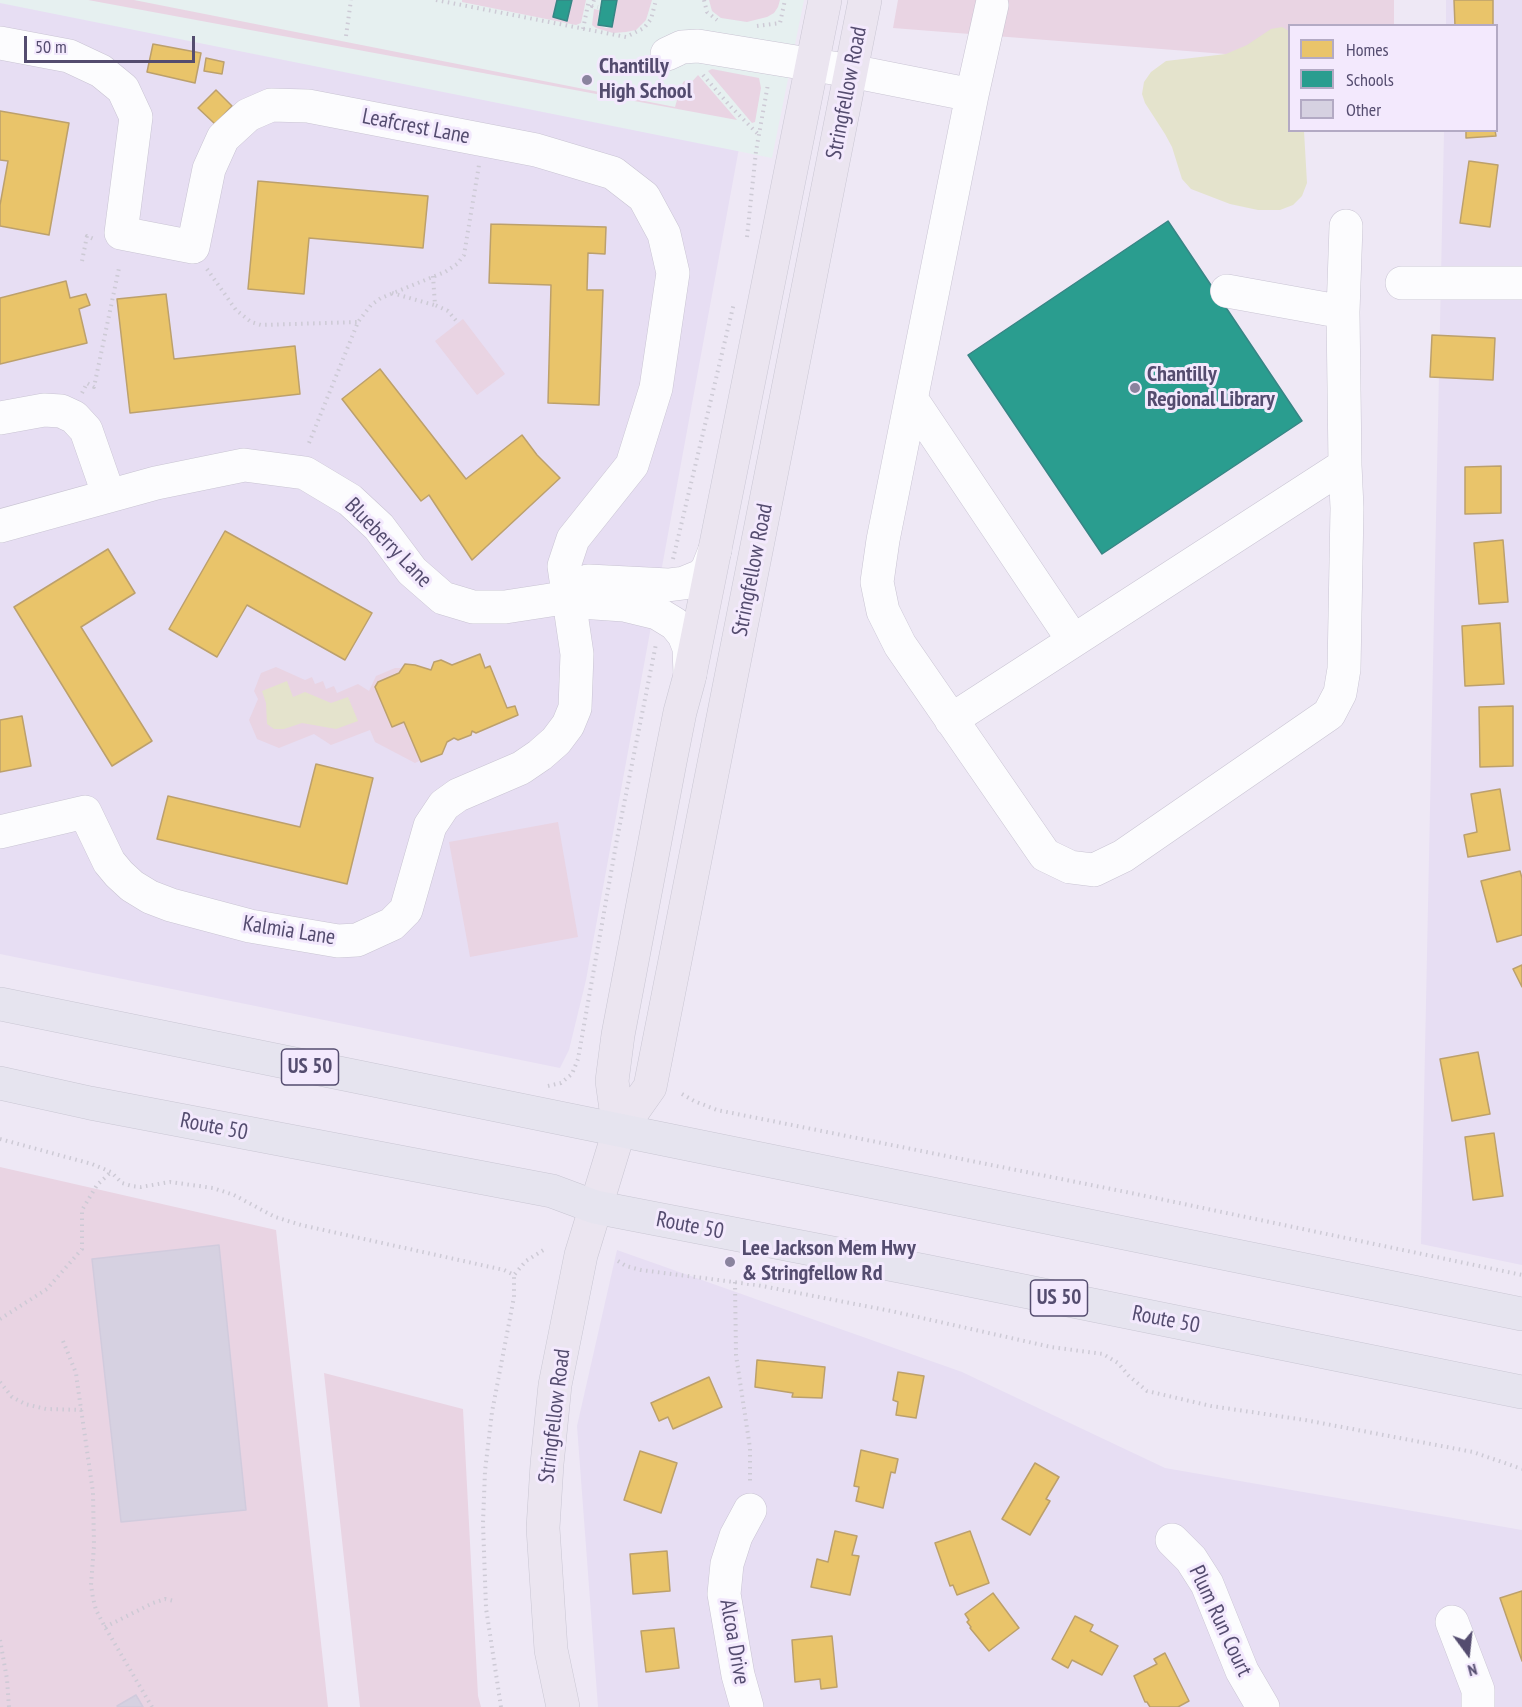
<!DOCTYPE html>
<html>
<head>
<meta charset="utf-8">
<style>
  body { margin:0 }
  #map { position:relative; width:1522px; height:1707px; overflow:hidden; background:#eee8f5; font-family:"PT Sans Narrow",sans-serif }
  canvas { display:block }
  .legend { position:absolute; left:1288px; top:24px; width:210px; height:108px; box-sizing:border-box; background:#f3e9fd; border:2px solid #b3aac4; margin:0; padding:8px 10px; list-style:none; font-size:18px; color:#544c6f }
  .legend li { display:flex; align-items:center; gap:12px; height:30px }
  .legend b { width:30px; border:2px solid #b3aac4 }
  .north { position:absolute; left:1438px; top:1623px; width:60px; height:60px; -webkit-text-stroke:4px #f3e9fd; paint-order:stroke; rotate:165deg; font-size:16px; font-weight:700; line-height:24px; text-align:center; color:#544c6f }
  .north::after { content:''; display:block; margin:auto; width:21px; height:27px; background:#544c6f; clip-path:polygon(50% 0,100% 100%,50% 72%,0 100%) }
  .scale { position:absolute; left:24px; top:36px; width:171px; height:27px; box-sizing:border-box; border:3px solid #544c6f; border-top:0; padding-left:8px; font-size:18px; line-height:21px; white-space:nowrap; color:#544c6f; -webkit-text-stroke:4px #f3e9fd; paint-order:stroke }
</style>
</head>
<body>
<div id="map">
<canvas width="1522" height="1707"></canvas>
<ul class="legend">
<li><b style="height:16px;background:#e9c46a"></b>Homes</li>
<li><b style="height:16px;background:#2a9d8f"></b>Schools</li>
<li><b style="height:16px;background:#d6d1e1"></b>Other</li>
</ul>
<div class="north">N</div>
<div class="scale">50 m</div>
</div>
<script>
const g = document.querySelector('canvas').getContext('2d');
g.lineJoin = 'round';
function fillPath(path, color) { g.fillStyle = color; g.fill(path, 'evenodd'); }
const toPath = rows => new Path2D(rows.map(r => 'M' + r).join(''));
function strokePath(path, color, width, dash) { g.strokeStyle = color; g.lineWidth = width; g.lineCap = dash ? 'butt' : 'round'; g.setLineDash(dash || []); g.stroke(path); }
function drawText(font, color, halo, rows, align = 'center') {
  g.font = font + ' "PT Sans Narrow",sans-serif'; g.lineWidth = 6; g.setLineDash([]); g.textBaseline = 'middle'; g.strokeStyle = halo; g.fillStyle = color; for (const [text, x, y, turn = 0] of rows) {
    g.save(); g.translate(x, y); g.rotate((+turn || 0) * Math.PI / 180); g.textAlign = isNaN(turn) ? turn : align; if (halo) g.strokeText(text, 0, 0); g.fillText(text, 0, 0); g.restore();
  }
}
const residential = toPath([
  [0,0,744,121,586,980,569,1050,560,1068,0,954],
  [1446,0,1522,0,1522,1265,1421,1244,1444,131,1496,130,1496,26,1446,25],
  [617,1250,962,1372,1165,1468,1522,1530,1522,1707,598,1707,577,1426]
]);
const education = toPath([
  [0,0,804,0,772,158,0,3]
]);
const green = toPath([
  [88,0,134,0,675,107,681,86,684,81,690,84,698,75,737,120],
  [462,0,557,0,553,17,567,20,572,0,586,0,581,23,576,25,462,2],
  [617,0,652,0,646,20,636,30,626,32,613,33,596,28,592,25,594,9,599,10,597,25,606,28,612,27],
  [709,0,780,0,778,7,774,13,767,17,747,22,721,18,712,11],
  [898,0,1394,0,1394,25,1290,26,1289,59,893,28],
  [712,69,759,78,761,88,755,122,752,123,708,71],
  [463,319,505,374,477,395,435,341],
  [276,667,305,680,312,677,315,684,323,681,326,689,334,686,337,693,358,684,369,691,376,676,395,668,401,668,399,673,378,682,375,687,392,726,404,722,421,760,415,763,375,742,370,730,331,745,314,734,279,748,257,739,249,720,258,699,254,691,261,673],
  [558,822,578,937,470,957,449,842],
  [0,1167,276,1230,328,1707,0,1707],
  [324,1373,463,1409,478,1696,481,1707,360,1707]
]);
const water = toPath([
  [1282,27,1289,31,1290,130,1304,131,1307,183,1302,196,1293,205,1280,210,1258,210,1230,204,1191,189,1182,179,1172,147,1165,134,1145,103,1142,94,1144,82,1151,72,1166,61,1226,54,1247,45,1271,29],
  [287,681,293,697,305,692,331,703,348,697,358,721,336,729,302,723,284,729,274,729,267,724,266,703,262,691]
]);
const homes = toPath([
  [1454,0,1493,0,1493,26,1455,26,1454,0],
  [153,44,201,53,195,83,147,72,153,44],
  [206,58,224,62,222,74,204,71,206,58],
  [216,90,232,106,215,124,198,108,216,90],
  [0,111,69,123,49,235,0,226,0,205,8,161,0,160,0,111],
  [1466,130,1495,130,1496,136,1466,138,1466,130],
  [1469,161,1498,165,1490,227,1460,223,1469,161],
  [258,181,428,196,423,248,309,238,304,294,248,289,258,181],
  [491,224,606,227,605,254,588,253,587,290,603,290,599,405,548,403,551,285,489,283,491,224],
  [66,281,70,298,86,294,90,305,79,309,87,343,0,364,0,298,66,281],
  [166,294,174,359,295,346,300,394,130,413,117,299,166,294],
  [1432,335,1495,338,1493,380,1430,377,1432,335],
  [380,369,466,479,522,435,537,455,560,478,472,560,429,495,421,501,342,399,380,369],
  [1501,466,1501,513,1465,514,1465,467,1501,466],
  [225,531,372,613,345,660,247,605,217,657,169,629,225,531],
  [1503,540,1508,602,1479,604,1474,543,1503,540],
  [108,549,135,593,81,627,152,741,112,766,14,607,108,549],
  [1500,623,1504,684,1465,686,1462,626,1500,623],
  [480,654,485,668,490,666,507,708,515,706,518,715,476,733,472,731,471,735,458,740,454,738,447,742,442,754,421,762,404,722,392,727,375,687,378,682,399,673,405,664,415,665,431,670,434,662,441,660,452,665,480,654],
  [1513,706,1513,766,1480,767,1479,707,1513,706],
  [22,716,31,766,0,772,0,720,22,716],
  [316,764,373,778,347,884,157,839,168,796,300,827,316,764],
  [1500,789,1510,850,1468,857,1464,835,1477,832,1471,794,1500,789],
  [1520,871,1522,878,1522,935,1497,942,1481,881,1520,871],
  [1522,965,1522,987,1513,969,1522,965],
  [1478,1052,1490,1114,1452,1121,1440,1059,1478,1052],
  [1494,1133,1503,1196,1473,1200,1465,1137,1494,1133],
  [757,1360,825,1367,822,1398,792,1397,793,1393,755,1387,757,1360],
  [898,1372,924,1376,916,1418,896,1415,898,1402,893,1400,898,1372],
  [709,1377,722,1407,673,1429,668,1417,659,1421,651,1403,709,1377],
  [861,1450,898,1459,895,1473,891,1472,883,1508,856,1501,859,1487,854,1486,861,1450],
  [640,1451,677,1463,661,1513,624,1500,640,1451],
  [1035,1463,1059,1477,1046,1499,1050,1501,1030,1535,1002,1519,1035,1463],
  [835,1531,857,1536,852,1555,859,1556,850,1595,811,1587,817,1559,828,1562,835,1531],
  [970,1531,989,1583,957,1595,953,1585,950,1586,935,1543,970,1531],
  [667,1551,670,1591,633,1594,630,1554,667,1551],
  [1522,1591,1522,1661,1500,1598,1522,1591],
  [993,1593,1019,1628,989,1651,970,1628,971,1627,967,1622,969,1620,965,1614,993,1593],
  [1075,1616,1093,1625,1090,1631,1118,1646,1102,1675,1072,1660,1068,1668,1052,1659,1075,1616],
  [674,1628,679,1668,646,1672,641,1631,674,1628],
  [832,1636,837,1687,821,1689,820,1679,795,1682,792,1640,832,1636],
  [1165,1653,1189,1701,1178,1707,1150,1707,1147,1702,1145,1702,1134,1676,1157,1664,1154,1659,1165,1653]
]);
const schools = toPath([
  [557,0,572,0,567,21,553,17,557,0],
  [602,0,617,0,612,27,598,25,602,0],
  [1168,221,1302,421,1102,554,968,355,1168,221]
]);
const building = toPath([
  [219,1245,246,1510,121,1522,92,1259,219,1245],
  [136,1695,143,1707,118,1707,117,1706,136,1695]
]);
const path = toPath([
  [436,0,626,37,644,28,651,19,656,0],
  [594,0,592,6,598,7],
  [704,0,707,12,717,20],
  [757,26,780,23,785,0],
  [583,29,589,0],
  [346,36,351,0],
  [703,75,731,107,759,135],
  [747,237,756,151,768,84],
  [82,261,87,236,96,240],
  [207,269,236,310,251,322,261,325,358,322],
  [433,276,435,305,448,311,458,323],
  [392,293,434,305],
  [82,393,87,383,94,387,119,268],
  [309,443,358,322,371,305,381,298,445,272,457,264,464,255,479,165],
  [673,559,734,303],
  [548,1086,561,1083,572,1074,578,1059,617,839,656,644],
  [682,1094,694,1101,717,1110,1141,1195,1522,1275],
  [0,1139,92,1164,111,1172,122,1183,132,1186,141,1187,170,1182,213,1188,234,1195,275,1217,301,1225,504,1270,514,1275,526,1261,545,1249],
  [618,1261,626,1266,641,1270,757,1285,891,1311,1051,1347,1103,1354,1118,1363,1129,1376,1147,1391,1211,1406,1305,1420,1473,1452,1522,1469],
  [735,1282,736,1355,750,1448,750,1483],
  [0,1319,47,1289,82,1249,82,1210,97,1185,111,1172],
  [63,1341,76,1373,78,1388,93,1492,94,1546,91,1585,93,1598,96,1610,105,1627,152,1707],
  [0,1382,12,1397,25,1404,46,1409,83,1410],
  [105,1627,153,1603,165,1599,174,1601],
  [0,1640,7,1679,9,1707],
  [501,1707,486,1608,483,1523,485,1471,492,1412,514,1297,514,1275]
]);
const minor = toPath([
  [992,5,972,95,883,540,877,582,883,611,900,645,1045,855,1070,867,1094,870,1123,856,1329,714,1340,693,1344,669,1347,508,1345,465],
  [0,43,69,56,101,71,123,89,136,117,121,233,193,247,209,169,223,138,248,115,271,105,308,106,536,150,613,173,644,197,664,234,673,273,656,388,632,465,573,539,564,566,577,654,575,708,568,725,556,741,540,755,521,768,458,795,444,805,430,826,406,910,392,924,357,940,338,941,250,926,171,905,150,897,132,886,119,874,109,862,85,812,0,832],
  [667,54,682,47,698,46,851,71,972,95],
  [1402,283,1522,283],
  [1227,291,1343,312,1346,226],
  [912,400,1073,640],
  [0,418,44,410,61,411,74,417,86,430,109,496],
  [0,526,156,483,244,465,305,473,350,500,379,527,412,571,443,598,473,607,505,607,570,597,580,602,624,605,657,613,675,624,684,635,689,648,690,674],
  [570,597,578,587,588,581,668,585,684,583,701,576,707,570,715,550],
  [951,720,1345,465,1343,312],
  [1172,1540,1191,1559,1207,1584,1242,1671,1263,1707],
  [1452,1622,1478,1690,1478,1707],
  [747,1707,738,1675,724,1594,727,1564,736,1536,750,1510]
]);
const major = toPath([
  [619,1131,612,1081,618,1035,670,762,680,712,689,679,825,0],
  [563,1707,551,1650,543,1528,547,1464,555,1385,581,1255,619,1131,650,1087,865,0]
]);
const highway = toPath([
  [0,1004,1522,1314],
  [0,1083,90,1103,552,1191,595,1207,925,1271,1522,1392]
]);
const markers = [
  [587,80,6,"#8a839e"],
  [1135,388,6,"#8a839e"],
  [730,1262,6,"#8a839e"]
];
const shields = [
  [310,1067,57],
  [1059,1298,57]
];
const shieldNames = [
  ["US 50",310,1067],
  ["US 50",1059,1298]
];
const poiNames = [
  ["Chantilly",599,67],
  ["High School",599,92],
  ["Chantilly",1147,375],
  ["Regional Library",1147,400],
  ["Lee Jackson Mem Hwy",742,1249],
  ["& Stringfellow Rd",742,1274]
];
const streetNames = [
  ["Stringfellow Road",847,93,-79],
  ["Leafcrest Lane",416,127,11],
  ["Blueberry Lane",388,543,46],
  ["Stringfellow Road",753,570,-79],
  ["Kalmia Lane",289,931,9],
  ["Route 50",214,1127,11],
  ["Route 50",690,1226,11],
  ["Route 50",1166,1320,11],
  ["Stringfellow Road",555,1416,-83],
  ["Plum Run Court",1220,1621,65],
  ["Alcoa Drive",734,1642,80]
];
fillPath(residential, '#e7def3');
fillPath(education, '#e6f0f0');
fillPath(green, '#e9d4e3');
fillPath(water, '#e4e3cc');
fillPath(homes, '#e9c46a');
strokePath(homes, '#bca06c', 1.5);
fillPath(schools, '#2a9d8f');
strokePath(schools, '#378585', 1.5);
fillPath(building, '#d6d1e1');
strokePath(building, '#d1cbdd', 1.5);
strokePath(minor, '#c9c4d3', 34);
strokePath(major, '#c9c6d3', 34);
strokePath(highway, '#c9c6d3', 34);
strokePath(path, '#cdcad5', 4, [1.5, 4.5]);
strokePath(minor, '#fcfcfe', 33);
strokePath(major, '#ebe5f0', 33);
strokePath(highway, '#e6e4ef', 33);
for (const [x, y, r, color] of markers) { const dot = new Path2D(); dot.arc(x, y, r, 0, 2 * Math.PI); g.fillStyle = color; g.fill(dot); strokePath(dot, '#f3e9fd', 2); }
for (const [x, y, w] of shields) { const box = new Path2D(); box.roundRect(x - w / 2, y - 18, w, 36, 4.5); g.fillStyle = '#f3e9fd'; g.fill(box); strokePath(box, '#544c6f', 1.5); }
drawText('bold 21px', '#544c6f', null, shieldNames);
drawText('bold 22px', '#544c6f', '#f3e9fd', poiNames, 'left');
drawText('22px', '#544c6f', '#f3e9fd', streetNames);
</script>
</body>
</html>
